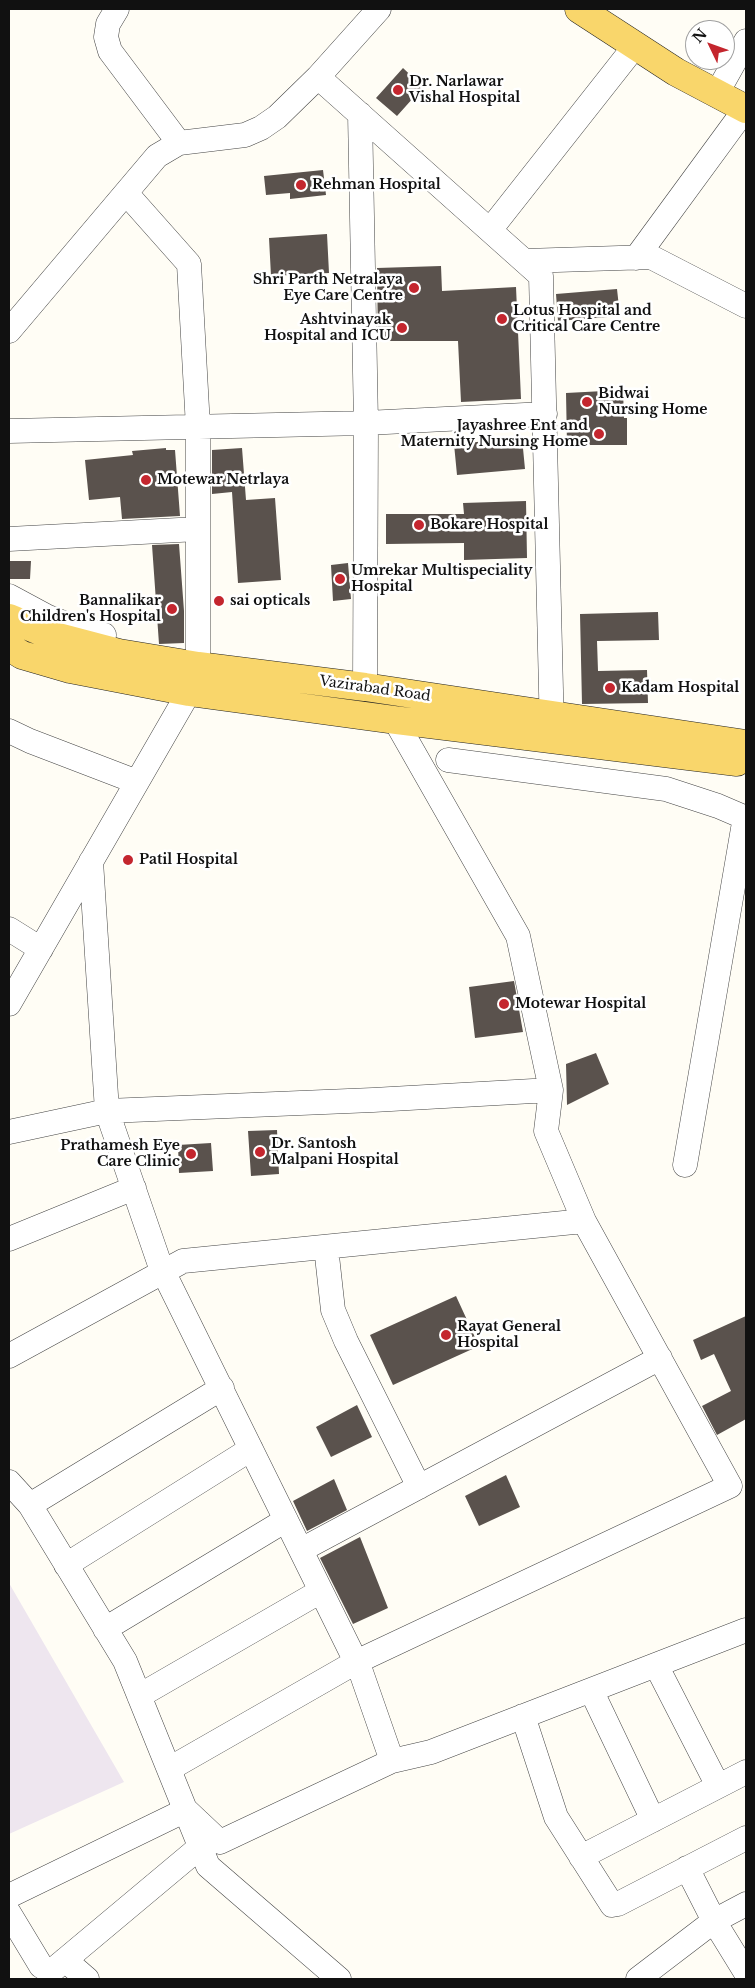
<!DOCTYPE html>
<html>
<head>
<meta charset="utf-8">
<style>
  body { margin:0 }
  #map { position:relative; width:755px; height:1988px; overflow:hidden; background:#fffdf5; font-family:"Libre Baskerville",serif }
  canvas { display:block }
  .frame { position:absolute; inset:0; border:10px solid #111; pointer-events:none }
  .north { position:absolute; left:685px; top:20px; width:50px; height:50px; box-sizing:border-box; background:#fff; border:1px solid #a0a0a0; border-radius:50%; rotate:312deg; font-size:14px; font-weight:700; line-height:20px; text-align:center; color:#111 }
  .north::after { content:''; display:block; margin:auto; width:18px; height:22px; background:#c4262e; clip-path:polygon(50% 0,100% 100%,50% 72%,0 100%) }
</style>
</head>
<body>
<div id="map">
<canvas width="755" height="1988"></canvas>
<div class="frame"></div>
<div class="north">N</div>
</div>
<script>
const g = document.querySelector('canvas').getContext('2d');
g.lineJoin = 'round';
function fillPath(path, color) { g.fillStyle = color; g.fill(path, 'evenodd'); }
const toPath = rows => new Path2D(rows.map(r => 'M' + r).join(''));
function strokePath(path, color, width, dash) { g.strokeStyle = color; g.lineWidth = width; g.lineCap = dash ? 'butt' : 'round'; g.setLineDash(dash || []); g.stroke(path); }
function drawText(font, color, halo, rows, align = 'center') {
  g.font = font + ' "Libre Baskerville",serif'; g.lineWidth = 5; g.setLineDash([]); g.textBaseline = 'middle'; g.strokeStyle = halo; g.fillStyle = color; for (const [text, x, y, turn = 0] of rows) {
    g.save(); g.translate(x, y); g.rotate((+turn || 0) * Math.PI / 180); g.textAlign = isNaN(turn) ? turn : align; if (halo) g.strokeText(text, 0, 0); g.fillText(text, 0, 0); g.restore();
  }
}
const industrial = toPath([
  [9,1583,124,1782,9,1834]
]);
const building = toPath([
  [403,68,423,87,397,116,376,98],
  [323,170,326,195,290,199,290,193,266,195,264,176],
  [327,234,329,273,271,276,269,238],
  [441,266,442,291,516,287,521,399,461,402,458,341,378,341,377,268],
  [617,289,620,316,558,321,556,294],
  [623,390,624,418,627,418,627,445,567,445,566,393],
  [522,438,525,469,457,475,454,444],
  [166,448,166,450,175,450,180,516,122,519,120,497,89,500,85,460,133,455,132,451],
  [242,448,246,500,275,498,281,580,238,583,232,492,212,494,212,450],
  [526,501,527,558,464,560,464,543,386,544,386,514,464,514,463,503],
  [179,544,184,611,184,643,159,644,152,545],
  [9,561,31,561,30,579,9,579],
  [348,563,351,599,333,601,331,565],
  [658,612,659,640,597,641,598,671,647,670,648,703,582,704,580,614],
  [514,981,523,1032,475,1038,469,987],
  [596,1053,609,1084,567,1105,566,1064],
  [277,1130,279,1174,251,1176,248,1131],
  [211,1143,213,1171,179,1173,178,1145],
  [456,1296,479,1346,393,1385,370,1335],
  [746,1316,746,1419,717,1435,702,1406,731,1391,714,1354,701,1360,693,1340],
  [357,1405,372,1437,331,1457,316,1427],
  [506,1475,520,1507,479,1526,465,1496],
  [334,1479,347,1510,307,1531,293,1501],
  [360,1537,388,1608,353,1624,320,1558]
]);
const minor = toPath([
  [117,9,108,24,106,37,110,51,179,143],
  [318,77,541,276,552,732],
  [717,93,746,41],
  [490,230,635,46],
  [636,258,746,108],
  [525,261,651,257,746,306],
  [9,331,157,156,179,143,245,135,261,128,277,117,318,77,379,9],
  [9,431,366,423,360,114],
  [9,539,198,529],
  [9,596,48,617,76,628,104,635],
  [365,687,366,423,545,414],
  [9,731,30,741,137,782],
  [448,760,666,789,718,806,746,818],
  [91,861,107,1111,160,1265,361,1672,392,1761],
  [9,929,41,949],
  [9,1004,189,692,198,666,198,427,189,264,126,193],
  [9,1132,107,1111,373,1100,551,1090,518,936,395,720],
  [685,1165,745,817],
  [9,1239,134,1188],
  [326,1247,333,1310,346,1341,419,1487],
  [9,1356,183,1261,584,1221,546,1131,551,1090],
  [9,1482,30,1505,125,1661,208,1866,339,1979],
  [30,1505,222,1388],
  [301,1550,660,1358],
  [66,1565,251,1449],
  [105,1629,286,1520],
  [656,1665,718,1786],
  [591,1690,653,1820],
  [139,1696,321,1591],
  [523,1716,556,1817,612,1905,618,1904,746,1838],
  [169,1769,356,1662,730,1486,584,1221],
  [186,1810,220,1842,392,1761,431,1752,746,1630],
  [581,1857,746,1772],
  [687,1868,714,1921,746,1973],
  [9,1896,186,1810],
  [9,1913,41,1966,49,1971,53,1970,200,1847],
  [65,1960,87,1979],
  [638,1979,714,1921,746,1904]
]);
const major = toPath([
  [579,9,676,72,746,109],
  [9,618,47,634,119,653,198,666,365,687,746,744],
  [9,647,22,655,70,669,189,692,395,720,737,762]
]);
const markers = [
  [398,90,6,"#c4262e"],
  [301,185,6,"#c4262e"],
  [414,288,6,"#c4262e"],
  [502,319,6,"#c4262e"],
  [402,328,6,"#c4262e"],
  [587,402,6,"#c4262e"],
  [599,434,6,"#c4262e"],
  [146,480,6,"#c4262e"],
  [419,525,6,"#c4262e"],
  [340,579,6,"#c4262e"],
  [219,601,6,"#c4262e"],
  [172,609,6,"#c4262e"],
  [610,688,6,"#c4262e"],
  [128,860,6,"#c4262e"],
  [504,1004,6,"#c4262e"],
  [260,1152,6,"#c4262e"],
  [191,1154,6,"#c4262e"],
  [446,1335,6,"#c4262e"]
];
const poiNames = [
  ["Dr. Narlawar",409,82],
  ["Vishal Hospital",409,98],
  ["Rehman Hospital",312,185],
  ["Shri Parth Netralaya",403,280,"right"],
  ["Eye Care Centre",403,296,"right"],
  ["Lotus Hospital and",513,311],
  ["Critical Care Centre",513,327],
  ["Ashtvinayak",391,320,"right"],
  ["Hospital and ICU",391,336,"right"],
  ["Bidwai",598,394],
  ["Nursing Home",598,410],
  ["Jayashree Ent and",588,426,"right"],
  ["Maternity Nursing Home",588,442,"right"],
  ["Motewar Netrlaya",157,480],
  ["Bokare Hospital",430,525],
  ["Umrekar Multispeciality",351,571],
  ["Hospital",351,587],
  ["Bannalikar",161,601,"right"],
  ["Children's Hospital",161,617,"right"],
  ["sai opticals",230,601],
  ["Kadam Hospital",621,688],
  ["Patil Hospital",139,860],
  ["Motewar Hospital",515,1004],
  ["Dr. Santosh",271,1144],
  ["Malpani Hospital",271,1160],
  ["Prathamesh Eye",180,1146,"right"],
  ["Care Clinic",180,1162,"right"],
  ["Rayat General",457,1327],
  ["Hospital",457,1343]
];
const streetNames = [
  ["Vazirabad Road",375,689,8]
];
fillPath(industrial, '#eee6ef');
fillPath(building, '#5a524d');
strokePath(minor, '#444', 25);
strokePath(major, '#222', 29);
strokePath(minor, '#fff', 24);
strokePath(major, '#f9d66b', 28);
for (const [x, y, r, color] of markers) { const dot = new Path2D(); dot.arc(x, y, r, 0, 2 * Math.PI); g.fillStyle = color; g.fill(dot); strokePath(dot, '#fff', 2); }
drawText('bold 14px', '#111', '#fff', poiNames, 'left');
drawText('14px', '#111', '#fff', streetNames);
</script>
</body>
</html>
